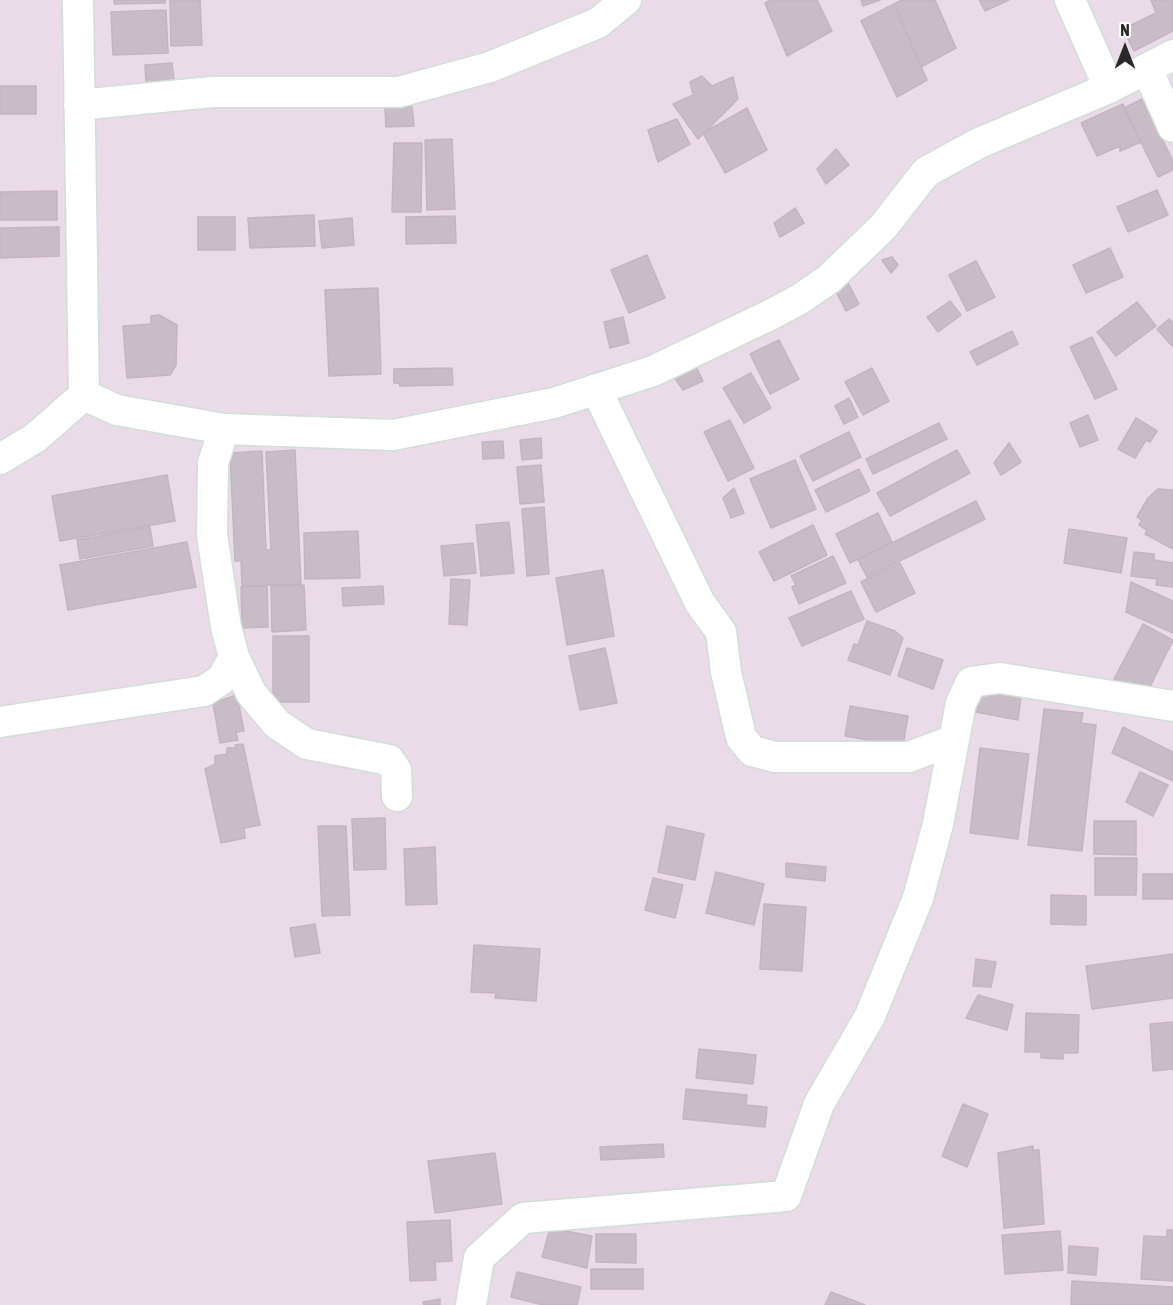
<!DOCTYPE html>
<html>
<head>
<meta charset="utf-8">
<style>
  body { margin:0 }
  #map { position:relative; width:1173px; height:1305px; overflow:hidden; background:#e9dbe7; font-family:"Asap Condensed",sans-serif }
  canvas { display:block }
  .north { position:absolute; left:1095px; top:18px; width:60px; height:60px; -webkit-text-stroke:4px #fff; paint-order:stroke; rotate:0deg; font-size:16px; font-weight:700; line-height:24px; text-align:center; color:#282828 }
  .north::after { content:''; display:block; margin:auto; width:21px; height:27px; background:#282828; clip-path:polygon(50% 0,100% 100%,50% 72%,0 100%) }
</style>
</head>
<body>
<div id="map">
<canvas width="1173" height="1305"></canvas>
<div class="north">N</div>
</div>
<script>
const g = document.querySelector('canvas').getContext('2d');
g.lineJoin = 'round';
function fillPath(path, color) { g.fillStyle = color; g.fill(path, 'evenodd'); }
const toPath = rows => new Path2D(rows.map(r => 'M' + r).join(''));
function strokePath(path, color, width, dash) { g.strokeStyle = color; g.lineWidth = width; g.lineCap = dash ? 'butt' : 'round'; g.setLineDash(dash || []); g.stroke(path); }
const building = toPath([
  [114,0,165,0,165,3,114,4,114,0],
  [170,0,200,0,202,45,171,46,170,0],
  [771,0,817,0,832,31,787,56,765,3,771,0],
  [861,0,880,0,863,6,861,0],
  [902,0,935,0,956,48,921,67,894,4,902,0],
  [979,0,1009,0,985,11,979,0],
  [1151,0,1173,0,1173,31,1134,51,1123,29,1156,13,1151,0],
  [894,4,927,80,897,97,861,21,894,4],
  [166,10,168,53,113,55,111,12,166,10],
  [172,63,174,80,146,82,145,65,172,63],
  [702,76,712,86,733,77,738,99,698,139,673,104,693,95,690,82,702,76],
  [0,86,36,86,36,114,0,114,0,86],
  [1142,99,1153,122,1160,124,1165,135,1161,137,1173,161,1173,170,1158,177,1124,108,1142,99],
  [1123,104,1141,142,1120,151,1120,146,1097,156,1081,123,1123,104],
  [412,106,414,126,386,127,385,108,412,106],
  [747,108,767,150,725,173,703,133,747,108],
  [677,119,690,144,658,162,648,130,677,119],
  [452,139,455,209,427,210,425,140,452,139],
  [394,143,422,143,421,212,392,212,394,143],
  [836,149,849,165,826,184,817,169,836,149],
  [1157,190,1168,215,1128,232,1117,207,1157,190],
  [57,191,57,220,0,220,0,192,57,191],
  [795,208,804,223,780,237,774,223,795,208],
  [314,215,315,246,250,248,248,218,314,215],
  [455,216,456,243,406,244,406,217,455,216],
  [198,217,235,217,235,250,198,250,198,217],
  [352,218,354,245,322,248,319,221,352,218],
  [59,227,59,256,0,258,0,228,59,227],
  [1110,248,1123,277,1086,293,1073,265,1110,248],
  [647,255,665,298,629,313,611,270,647,255],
  [892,257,898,265,891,273,882,260,892,257],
  [976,261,995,297,967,311,949,275,976,261],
  [846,279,859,304,846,311,833,286,846,279],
  [378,288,381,374,329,376,325,290,378,288],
  [950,301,961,315,938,332,927,317,950,301],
  [1137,302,1156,326,1116,356,1097,332,1137,302],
  [159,315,177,325,176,365,170,375,127,378,123,326,151,324,151,316,159,315],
  [623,317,629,343,610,348,604,322,623,317],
  [1169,319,1173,323,1173,347,1157,329,1169,319],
  [1012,331,1018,344,977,365,970,352,1012,331],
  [1092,337,1117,389,1095,399,1070,347,1092,337],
  [779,340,799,379,770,394,750,354,779,340],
  [694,363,703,381,683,390,672,374,694,363],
  [452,368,453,385,400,386,399,383,394,383,394,369,452,368],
  [872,368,889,401,863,415,845,382,872,368],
  [751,373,771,408,744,423,723,388,751,373],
  [849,398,858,417,844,424,835,406,849,398],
  [1088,415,1098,440,1080,447,1070,423,1088,415],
  [1136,418,1157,431,1150,442,1146,440,1135,458,1118,449,1136,418],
  [730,420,754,468,728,481,704,432,730,420],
  [939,423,947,439,873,474,866,459,939,423],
  [849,432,861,457,813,481,800,456,849,432],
  [541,438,542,458,522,460,520,440,541,438],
  [503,441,504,458,483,459,482,442,503,441],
  [1009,443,1021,462,1001,475,994,463,1009,443],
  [295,450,301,584,242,586,241,561,235,561,230,453,262,451,266,550,271,550,266,452,295,450],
  [957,450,970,473,890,516,877,493,957,450],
  [795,460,816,509,771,528,750,479,795,460],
  [541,465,544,502,520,504,517,467,541,465],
  [859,469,870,491,826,512,815,490,859,469],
  [167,475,175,521,60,541,52,496,167,475],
  [734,488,744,513,731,518,723,498,734,488],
  [1158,489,1173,490,1173,549,1145,534,1147,530,1139,525,1142,520,1137,517,1148,498,1158,489],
  [976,501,985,519,867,577,858,560,976,501],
  [544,507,549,574,527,576,522,509,544,507],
  [878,513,892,542,850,563,836,534,878,513],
  [509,522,514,573,481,576,476,525,509,522],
  [813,525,827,555,774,581,759,552,813,525],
  [150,527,153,546,80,559,77,540,150,527],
  [1069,529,1127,538,1121,573,1064,563,1069,529],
  [358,531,360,578,305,579,304,533,358,531],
  [187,542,196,587,68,610,60,565,187,542],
  [473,543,476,573,444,576,441,546,473,543],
  [1134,552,1154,554,1154,560,1173,563,1173,587,1156,585,1157,579,1131,576,1134,552],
  [833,556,846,583,799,604,792,587,796,585,791,576,833,556],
  [900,563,915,593,876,612,861,582,900,563],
  [603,570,614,636,567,645,556,578,603,570],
  [451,579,470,580,467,625,449,624,451,579],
  [1131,582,1173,601,1173,633,1126,612,1131,582],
  [304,585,306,630,272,632,271,586,304,585],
  [267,586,268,627,242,628,241,587,267,586],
  [383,586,384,604,343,606,342,588,383,586],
  [851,591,864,619,802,646,789,618,851,591],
  [867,621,895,631,903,638,890,675,848,660,854,644,858,645,867,621],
  [1143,624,1173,640,1146,695,1114,679,1143,624],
  [273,636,309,636,309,702,273,702,273,636],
  [605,648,617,703,580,710,569,656,605,648],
  [907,648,943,660,933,689,898,676,907,648],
  [980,690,1021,697,1018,720,976,712,980,690],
  [237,695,244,731,236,732,238,740,220,743,213,703,237,695],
  [850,706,908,716,903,746,845,736,850,706],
  [1044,709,1083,713,1081,723,1096,725,1082,851,1028,845,1044,709],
  [1123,727,1173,752,1173,781,1112,753,1123,727],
  [243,744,260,825,244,828,245,838,221,843,205,769,215,764,215,756,227,754,227,748,236,748,235,745,243,744],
  [980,748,1029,754,1018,839,970,833,980,748],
  [1140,772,1168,785,1153,816,1126,802,1140,772],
  [385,818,386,869,354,870,352,819,385,818],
  [1094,821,1136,821,1136,855,1094,854,1094,821],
  [318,826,346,826,350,915,322,916,318,826],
  [667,826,704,834,695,880,658,872,667,826],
  [435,847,437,904,406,905,404,849,435,847],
  [1095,858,1137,858,1136,895,1095,895,1095,858],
  [786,863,826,867,825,881,786,877,786,863],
  [716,872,764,884,754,925,706,913,716,872],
  [1143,874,1173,874,1173,899,1143,899,1143,874],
  [653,878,683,885,675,918,645,910,653,878],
  [1051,895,1086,896,1086,925,1051,924,1051,895],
  [764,904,806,907,802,971,760,969,764,904],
  [315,924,320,953,295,957,290,928,315,924],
  [474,945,540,949,536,1001,495,998,496,993,471,992,474,945],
  [1173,954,1173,998,1092,1009,1086,966,1173,954],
  [976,959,996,962,991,987,973,986,976,959],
  [978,995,1013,1005,1007,1030,966,1018,978,995],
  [1026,1013,1079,1015,1078,1053,1063,1053,1063,1059,1041,1058,1041,1052,1025,1052,1026,1013],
  [1173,1022,1173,1069,1153,1071,1150,1024,1173,1022],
  [699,1049,756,1055,753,1084,696,1078,699,1049],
  [686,1089,747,1095,746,1105,767,1107,765,1127,683,1119,686,1089],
  [963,1104,988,1114,967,1167,942,1156,963,1104],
  [663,1144,664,1157,601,1160,600,1147,663,1144],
  [1033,1146,1033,1150,1039,1150,1044,1224,1004,1228,998,1153,1033,1146],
  [495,1153,502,1204,435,1213,428,1161,495,1153],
  [450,1220,452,1261,435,1262,436,1280,410,1281,407,1222,450,1220],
  [550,1228,592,1236,587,1268,542,1257,550,1228],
  [1167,1230,1173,1230,1173,1281,1141,1279,1144,1236,1167,1237,1167,1230],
  [1060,1231,1063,1270,1005,1274,1002,1235,1060,1231],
  [596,1234,636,1234,636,1263,596,1262,596,1234],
  [1069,1246,1098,1248,1096,1275,1068,1273,1069,1246],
  [591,1269,643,1269,643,1289,591,1289,591,1269],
  [517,1272,581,1287,577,1305,543,1305,511,1297,517,1272],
  [1072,1281,1173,1287,1173,1305,1071,1305,1072,1281],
  [831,1292,865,1305,825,1305,831,1292],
  [440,1299,440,1305,424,1305,423,1302,440,1299]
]);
const minor = toPath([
  [78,0,84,395],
  [1070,0,1109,88],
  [1147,69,1173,127],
  [79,105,212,92,399,92,490,67,598,23,626,0],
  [596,389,700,603,721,632,726,672,741,737,752,751,775,757,909,757,954,740],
  [224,429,213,463,212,535,226,627,234,657,251,693,277,724,307,744,389,760,396,770,397,796],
  [0,459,35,438,84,395,117,410,224,429,393,435,554,403,653,371,772,314,800,299,829,279,883,227,926,172,979,143,1109,88,1173,55],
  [0,722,204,691,222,679,234,657],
  [471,1305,479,1258,523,1218,786,1196,819,1104,870,1016,918,898,938,824,961,703,971,682,1000,678,1173,706]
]);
fillPath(building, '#c8bdc6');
strokePath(building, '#c4b5c0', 1.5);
strokePath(minor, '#d1dfd6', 33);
strokePath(minor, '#fff', 30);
</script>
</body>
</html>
